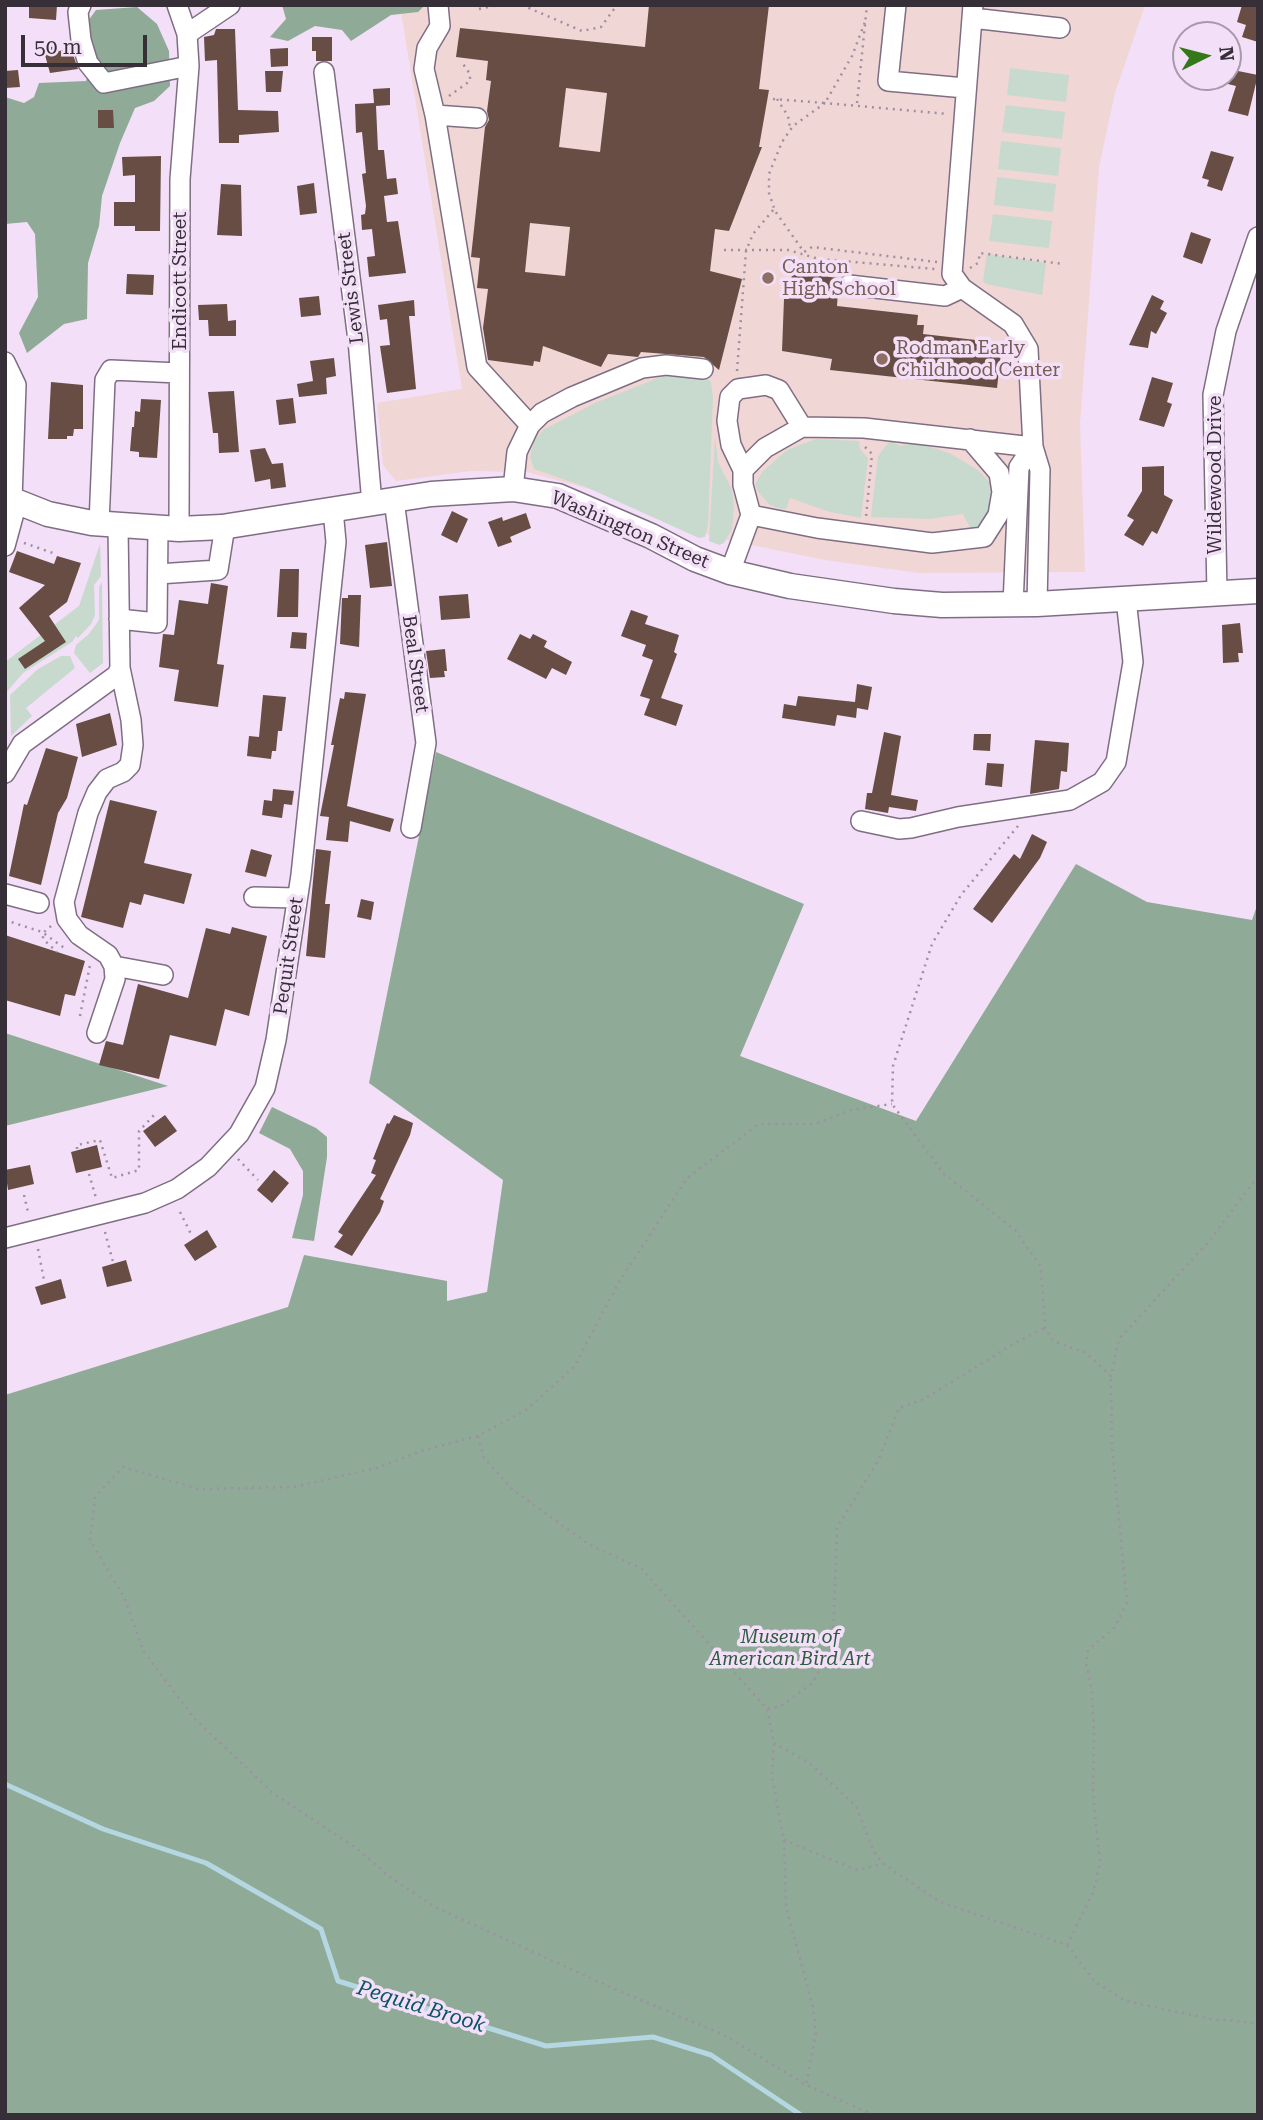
<!DOCTYPE html>
<html>
<head>
<meta charset="utf-8">
<style>
  body { margin:0 }
  #map { position:relative; width:1263px; height:2120px; overflow:hidden; background:#f3dff7; font-family:"Roboto Serif",serif }
  canvas { display:block }
  .frame { position:absolute; inset:0; border:7px solid #372f38; pointer-events:none }
  .north { position:absolute; left:1172px; top:21px; width:70px; height:70px; box-sizing:border-box; background:#f3dff7; border:2px solid #a899ab; border-radius:50%; rotate:84deg; font-size:19px; font-weight:700; line-height:28px; text-align:center; color:#372f38 }
  .north::after { content:''; display:block; margin:auto; width:24px; height:32px; background:#347819; clip-path:polygon(50% 0,100% 100%,50% 72%,0 100%) }
  .scale { position:absolute; left:21px; top:35px; width:126px; height:32px; box-sizing:border-box; border:4px solid #372f38; border-top:0; padding-left:9px; font-size:21px; line-height:24px; white-space:nowrap; color:#372f38; -webkit-text-stroke:5px #f3dff7; paint-order:stroke }
</style>
</head>
<body>
<div id="map">
<canvas width="1263" height="2120"></canvas>
<div class="frame"></div>
<div class="north">N</div>
<div class="scale">50 m</div>
</div>
<script>
const g = document.querySelector('canvas').getContext('2d');
g.lineJoin = 'round';
function fillPath(path, color) { g.fillStyle = color; g.fill(path, 'evenodd'); }
const toPath = rows => new Path2D(rows.map(r => 'M' + r).join(''));
function strokePath(path, color, width, dash) { g.strokeStyle = color; g.lineWidth = width; g.lineCap = dash ? 'butt' : 'round'; g.setLineDash(dash || []); g.stroke(path); }
function drawText(font, color, halo, rows, align = 'center') {
  g.font = font + ' "Roboto Serif",serif'; g.lineWidth = 7; g.setLineDash([]); g.textBaseline = 'middle'; g.strokeStyle = halo; g.fillStyle = color; for (const [text, x, y, turn = 0] of rows) {
    g.save(); g.translate(x, y); g.rotate((+turn || 0) * Math.PI / 180); g.textAlign = isNaN(turn) ? turn : align; if (halo) g.strokeText(text, 0, 0); g.fillText(text, 0, 0); g.restore();
  }
}
const education = toPath([
  [400,5,1145,5,1115,93,1099,167,1080,423,1085,572,919,573,825,560,718,538,658,518,611,495,527,472,470,471,396,481,383,465,377,403,462,389]
]);
const green = toPath([
  [1010,68,1069,75,1066,102,1007,95],
  [1006,105,1065,112,1062,139,1002,132],
  [1001,141,1061,148,1058,176,998,169],
  [997,177,1056,184,1053,212,994,205],
  [993,214,1052,221,1049,248,989,241],
  [987,254,1046,263,1042,295,986,284,983,281],
  [684,375,706,377,711,382,713,398,708,524,705,537,699,538,586,487,534,469,530,457,534,441,543,430,595,403,663,376],
  [715,437,718,462,732,490,734,507,732,529,724,543,719,545,709,541],
  [816,439,859,441,860,449,868,458,861,518,830,512,790,498,786,509,781,509,770,505,759,493,755,485,762,472,787,450],
  [890,441,901,446,911,443,927,446,949,453,978,470,994,487,992,507,984,523,972,531,963,514,929,519,871,517,878,456],
  [100,544,101,576,94,585,95,615,91,624,78,638,76,636,72,642,23,673,5,694,5,662,79,606],
  [102,582,103,663,90,673,74,653,76,645,89,634,99,620,99,587],
  [61,656,70,656,75,668,26,708,32,716,11,736,10,695,38,669]
]);
const forest = toPath([
  [282,5,425,5,418,12,391,15,351,41,342,30,315,26,288,41,270,37,286,19],
  [137,7,157,24,169,51,170,86,154,101,135,108,120,143,102,196,99,226,88,263,87,319,64,324,27,353,19,333,38,297,35,234,27,222,5,224,5,97,24,103,34,97,39,83,86,81,93,61,88,21,96,10],
  [436,752,804,904,740,1056,916,1121,1076,864,1147,902,1252,920,1258,903,1258,2115,5,2115,5,1395,288,1307,304,1255,447,1281,447,1301,487,1292,503,1180,369,1083],
  [5,1033,168,1086,5,1126],
  [272,1107,316,1128,327,1137,327,1157,314,1241,292,1238,303,1195,303,1171,290,1149,259,1133]
]);
const stream = toPath([
  [5,1784,103,1829,206,1863,321,1929,338,1981,546,2046,653,2037,711,2055,801,2115]
]);
const building = toPath([
  [29,5,57,5,56,20,29,18],
  [649,5,769,5,759,89,769,90,759,147,762,147,729,231,715,229,710,271,742,279,719,370,704,357,641,352,638,357,608,354,601,367,543,346,540,362,534,361,533,366,488,360,483,328,488,289,477,288,480,258,471,257,485,127,489,120,487,111,491,81,486,80,488,61,456,57,460,28,645,47],
  [566,88,607,93,600,152,559,147],
  [530,223,570,227,565,276,525,272],
  [1242,5,1258,5,1258,42,1242,37,1246,25,1237,22],
  [216,29,235,29,238,110,278,111,279,132,239,135,239,143,219,143,217,60,205,61,204,37,214,35],
  [312,37,332,37,332,61,316,61,316,51,312,51],
  [58,46,59,51,71,49,78,69,50,73,43,48],
  [288,48,288,66,271,67,270,49],
  [1228,69,1258,75,1248,116,1228,111,1236,86,1224,83],
  [18,70,20,87,5,88,5,71],
  [265,71,283,71,281,92,266,92],
  [390,88,390,105,376,106,378,150,384,150,387,179,396,178,398,194,384,196,387,222,398,221,406,273,369,277,367,257,375,256,372,229,362,230,361,215,365,214,366,206,362,174,366,173,362,132,356,133,355,104,374,103,373,89],
  [98,110,113,110,114,128,98,128],
  [1211,151,1234,157,1222,191,1207,186,1209,180,1202,178],
  [161,156,160,231,135,231,135,226,114,226,114,202,135,202,135,175,123,176,122,157],
  [314,183,317,213,300,215,297,186],
  [221,184,241,185,242,236,217,235],
  [1191,232,1211,239,1202,264,1183,257],
  [792,273,839,278,837,306,918,315,917,325,924,325,923,334,1002,343,997,388,830,370,832,359,782,351,784,299,789,299],
  [127,274,154,275,153,295,126,294],
  [1152,295,1164,301,1160,309,1167,313,1156,334,1151,331,1148,348,1129,345],
  [319,296,321,315,301,317,299,298],
  [414,300,415,316,409,316,416,389,387,393,380,346,390,345,387,319,380,320,378,305],
  [227,304,228,321,236,320,236,336,209,336,208,320,199,320,198,305],
  [334,358,336,376,326,378,327,394,299,397,297,384,313,381,310,361],
  [1152,377,1173,383,1167,402,1172,404,1164,427,1139,420],
  [51,382,83,385,83,429,74,429,73,436,67,436,67,439,48,439],
  [234,391,239,452,219,453,218,433,213,433,208,392],
  [293,398,296,423,279,425,276,400],
  [141,399,161,400,157,458,139,457,139,452,130,451,132,427,134,427,135,411,140,412],
  [265,448,272,464,283,463,286,487,271,489,270,479,255,482,250,450],
  [1164,466,1164,495,1173,500,1157,534,1152,531,1143,546,1124,535,1134,520,1127,516,1142,491,1142,467],
  [452,511,468,519,457,543,441,535],
  [526,513,531,528,510,537,512,542,498,547,488,522,502,517,503,521],
  [387,542,392,586,370,588,365,545],
  [17,551,54,564,57,556,81,563,67,602,49,616,66,642,25,669,18,659,45,641,19,608,45,585,9,572],
  [280,569,299,569,298,617,277,617],
  [211,583,228,586,217,664,224,665,218,707,174,701,179,670,159,667,163,634,174,635,179,600,208,604],
  [468,594,470,618,441,620,439,596],
  [348,595,361,595,359,647,340,644,342,598,348,598],
  [631,610,648,616,645,624,679,635,674,652,677,654,661,698,683,705,676,726,644,715,650,699,640,696,653,660,642,656,646,645,621,636],
  [1240,623,1243,653,1238,653,1239,662,1223,663,1222,625],
  [292,632,307,633,306,649,290,648],
  [520,634,530,639,533,634,547,641,544,647,572,662,566,675,552,668,546,679,507,659],
  [445,649,447,671,444,671,445,677,430,678,426,651],
  [857,684,872,687,868,710,857,708,856,718,837,715,835,726,782,718,784,704,796,706,798,696,855,702],
  [345,692,366,694,347,806,394,819,390,832,350,821,348,842,326,840,329,817,320,816,334,745,331,745,340,698,344,699],
  [263,695,286,697,282,731,278,731,276,751,272,751,271,759,247,756,249,736,259,737],
  [110,713,117,745,82,757,76,724],
  [884,732,901,736,891,795,918,800,916,811,889,807,888,813,865,809,867,793,872,793],
  [974,734,991,734,990,751,973,750],
  [1035,740,1069,743,1067,772,1061,771,1059,789,1030,794],
  [46,748,78,757,67,798,58,813,41,885,9,876,24,804,27,805],
  [987,763,1004,764,1002,787,985,785],
  [273,789,294,791,292,805,284,804,282,818,262,815,264,800,272,801],
  [110,800,157,811,144,863,192,874,184,904,144,894,141,905,130,902,123,928,81,917],
  [1032,834,1047,842,1040,858,992,923,973,909,1014,854,1020,859],
  [251,849,272,855,266,877,245,872],
  [316,849,331,851,325,904,330,904,325,958,306,956],
  [361,899,374,902,371,920,357,917],
  [232,927,267,936,249,1016,225,1009,216,1046,170,1035,159,1079,99,1065,106,1041,123,1045,138,984,188,998,206,928,230,934],
  [5,935,85,961,75,996,65,994,60,1016,5,1000],
  [165,1115,177,1131,155,1147,143,1131],
  [394,1115,413,1123,410,1135,380,1199,384,1201,380,1212,352,1256,334,1247,343,1235,338,1232,376,1175,371,1173,376,1160,373,1159,387,1123,389,1124],
  [97,1145,102,1167,76,1173,71,1152],
  [30,1165,34,1184,8,1190,5,1170],
  [274,1170,289,1183,272,1203,257,1190],
  [207,1230,217,1247,195,1261,184,1245],
  [126,1260,132,1281,107,1287,102,1267],
  [61,1279,66,1298,41,1305,35,1287]
]);
const path = toPath([
  [522,5,582,31,601,27,617,5],
  [479,9,498,5],
  [449,96,470,81,470,74,461,61],
  [773,99,825,103,852,56,865,22],
  [777,99,788,116,790,128],
  [857,103,867,5],
  [724,250,788,250,819,259,935,269],
  [937,262,812,247,804,252,775,211,769,193,769,174,782,142,793,126,825,103,948,114],
  [970,268,978,263,980,253,1063,264],
  [737,371,746,251,753,234,774,209],
  [865,447,872,454,866,517],
  [24,543,56,554],
  [1018,826,961,895,932,944,893,1066,892,1104,944,1174,1015,1230,1041,1267,1045,1328,1053,1341,1086,1353,1111,1376,1119,1339,1210,1240,1258,1176],
  [5,920,42,932,67,950],
  [51,926,43,933,43,939,57,952],
  [80,1016,90,965],
  [77,1149,77,1145,100,1140,112,1178,139,1170,139,1131,156,1113],
  [238,1159,258,1180],
  [89,1174,96,1198],
  [24,1195,28,1212],
  [180,1212,191,1234],
  [105,1232,113,1262],
  [38,1249,44,1280],
  [478,1436,484,1458,514,1491,590,1545,642,1569,767,1709,774,1743,772,1777,784,1840,786,1907,813,2007,816,2033,806,2085],
  [768,1709,781,1706,811,1684,821,1668,833,1640,837,1527,878,1461,899,1408,924,1399,1015,1343,1045,1328],
  [774,1743,808,1762,856,1806,874,1852,884,1864,940,1902,1067,1945,1095,1982,1126,2001,1211,2019,1258,2023],
  [784,1840,857,1870,883,1864],
  [1067,1945,1093,1893,1100,1862,1093,1793,1094,1731,1092,1691,1086,1663,1088,1650,1115,1627,1127,1602,1112,1448,1111,1376],
  [874,2115,806,2085,724,2035,608,1986,437,1908,391,1878,355,1847,274,1794,194,1718,144,1652,124,1597,90,1540,95,1497,123,1467,199,1489,293,1487,377,1468,421,1451,478,1436,526,1410,574,1367,619,1282,687,1178,759,1124,815,1124,851,1110,892,1104]
]);
const minor = toPath([
  [81,5,78,12,81,40,88,63,104,83,189,66],
  [177,5,187,34,189,66,180,179,179,529],
  [438,5,440,26,427,48,424,69,435,115,477,367,530,425,517,452,513,489],
  [896,5,888,81,965,88],
  [973,5,952,274,962,288,1013,324,1028,349,1033,447,1040,470,1037,604],
  [972,18,1060,28],
  [187,34,230,5],
  [324,72,358,340,372,504],
  [435,115,477,118],
  [849,285,945,296,962,288],
  [5,362,16,385,12,500],
  [530,425,542,413,572,397,642,368,666,365,703,369],
  [743,470,731,445,727,421,730,397,738,389,766,385,779,390,802,427],
  [394,500,426,743,411,828],
  [751,515,817,528,932,543,984,537,998,515,1002,492,999,473,970,439],
  [99,524,105,380,111,370,179,373],
  [5,546,17,502],
  [730,572,751,515,743,485,743,470,765,448,802,427,864,428,1033,447],
  [158,574,218,570,225,526],
  [1217,593,1213,395,1226,331,1258,237],
  [1013,605,1019,467,1033,447],
  [119,619,157,623,158,528],
  [5,773,22,744,117,675,120,668,118,526],
  [861,821,899,829,911,828,958,817,1070,800,1102,782,1116,762,1133,662,1126,599],
  [5,894,39,903],
  [254,897,297,898],
  [114,966,163,975],
  [97,1033,115,979,114,966,108,955,79,935,67,919,64,902,88,813,97,792,107,779,123,772,130,765,133,745,131,720,120,668],
  [5,1238,145,1203,177,1189,208,1167,239,1134,265,1088,276,1040,301,875,336,542,333,510]
]);
const major = toPath([
  [5,497,48,514,92,523,179,529,222,527,431,494,513,489,558,496,651,536,695,559,730,572,790,586,894,601,942,605,1037,604,1258,591]
]);
const markers = [
  [768,278,7,"#8d6e63"],
  [882,359,7,"#8d6e63"]
];
const educationNames = [
  ["Canton",782,267],
  ["High School",782,289],
  ["Rodman Early",896,348],
  ["Childhood Center",896,370]
];
const streetNames = [
  ["Endicott Street",180,281,-90],
  ["Lewis Street",351,288,-97],
  ["Wildewood Drive",1215,475,-90],
  ["Washington Street",630,530,23],
  ["Beal Street",415,664,82],
  ["Pequit Street",289,956,-82]
];
const parkNames = [
  ["Museum of",790,1637],
  ["American Bird Art",790,1659]
];
const waterNames = [
  ["Pequid Brook",421,2007,17]
];
fillPath(education, '#f1d6d6');
fillPath(green, '#c8d9cd');
fillPath(forest, '#8faa97');
strokePath(stream, '#b4d7e2', 5);
fillPath(building, '#674d44');
strokePath(minor, '#7f6e83', 22);
strokePath(major, '#7f6e83', 27);
strokePath(path, '#9e90a1', 2.5, [2, 5]);
strokePath(minor, '#fff', 19);
strokePath(major, '#fff', 24);
for (const [x, y, r, color] of markers) { const dot = new Path2D(); dot.arc(x, y, r, 0, 2 * Math.PI); g.fillStyle = color; g.fill(dot); strokePath(dot, '#f3dff7', 2.5); }
drawText('19px', '#785e54', '#f3dff7', educationNames, 'left');
drawText('19px', '#372f38', '#f3dff7', streetNames);
drawText('italic 19px', '#2e5c3f', '#f3dff7', parkNames);
drawText('italic 21px', '#0b5464', '#f3dff7', waterNames);
</script>
</body>
</html>
